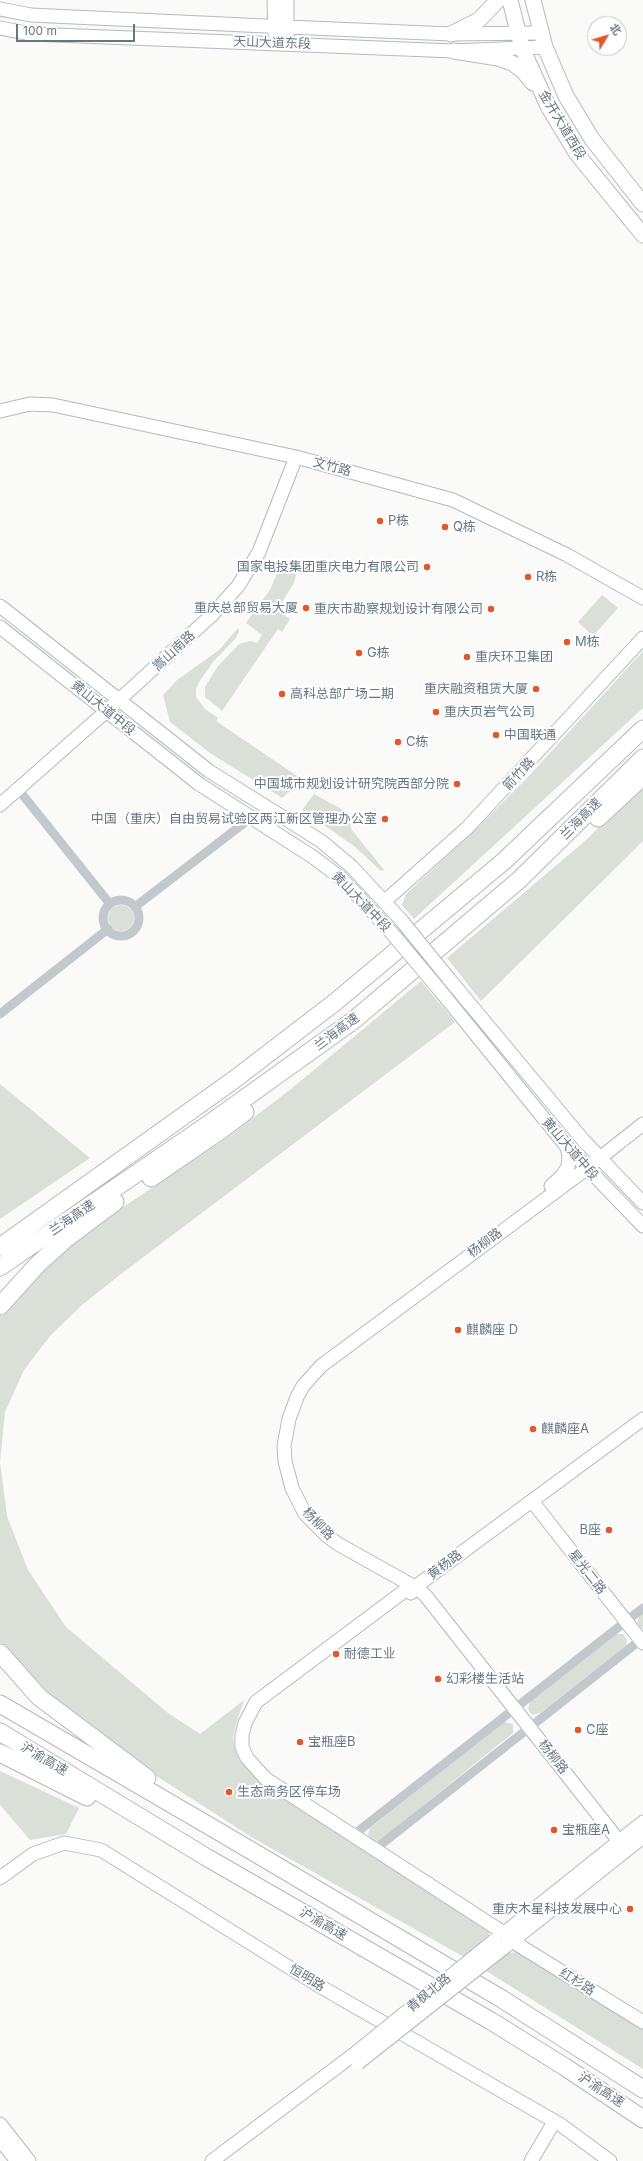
<!DOCTYPE html>
<html>
<head>
<meta charset="utf-8">
<style>
  body { margin:0 }
  #map { position:relative; width:643px; height:2161px; overflow:hidden; background:#fafaf8; font-family:Inter,"Noto Sans SC",sans-serif }
  canvas { display:block }
  .north { position:absolute; left:587px; top:16px; width:40px; height:40px; box-sizing:border-box; background:#fff; border:1px solid #c1c8cd; border-radius:50%; rotate:52deg; font-size:11px; font-weight:700; line-height:16px; text-align:center; color:#657683 }
  .north::after { content:''; display:block; margin:auto; width:14px; height:18px; background:#e4572e; clip-path:polygon(50% 0,100% 100%,50% 72%,0 100%) }
  .scale { position:absolute; left:16px; top:24px; width:119px; height:18px; box-sizing:border-box; border:2px solid #657683; border-top:0; padding-left:5px; font-size:12px; line-height:14px; white-space:nowrap; color:#657683; -webkit-text-stroke:3px #fff; paint-order:stroke }
</style>
</head>
<body>
<div id="map">
<canvas width="643" height="2161"></canvas>
<div class="north">北</div>
<div class="scale">100 m</div>
</div>
<script>
const g = document.querySelector('canvas').getContext('2d');
g.lineJoin = 'round';
function fillPath(path, color) { g.fillStyle = color; g.fill(path, 'evenodd'); }
const toPath = rows => new Path2D(rows.map(r => 'M' + r).join(''));
function strokePath(path, color, width, dash) { g.strokeStyle = color; g.lineWidth = width; g.lineCap = dash ? 'butt' : 'round'; g.setLineDash(dash || []); g.stroke(path); }
function drawText(font, color, halo, rows, align = 'center') {
  g.font = font + ' Inter,"Noto Sans SC",sans-serif'; g.lineWidth = 4; g.setLineDash([]); g.textBaseline = 'middle'; g.strokeStyle = halo; g.fillStyle = color; for (const [text, x, y, turn = 0] of rows) {
    g.save(); g.translate(x, y); g.rotate((+turn || 0) * Math.PI / 180); g.textAlign = isNaN(turn) ? turn : align; if (halo) g.strokeText(text, 0, 0); g.fillText(text, 0, 0); g.restore();
  }
}
const green = toPath([
  [282,562,297,571,294,583,277,610,290,619,282,632,278,629,222,711,205,697,205,687,218,666,239,644,250,641,257,643,262,635,246,623,270,590],
  [602,595,618,608,593,636,578,622],
  [238,628,239,631,236,638,213,662,199,682,196,689,196,697,205,709,218,718,216,721,303,780,282,798,210,753,170,722,163,695,177,680,219,650],
  [643,651,643,708,414,919,402,905,406,894,472,833,527,778],
  [643,784,643,841,481,1001,447,958,585,841],
  [314,794,345,811,352,830,384,870,381,871,354,846,302,810],
  '108 918a13 13 0 1 1 26 0a13 13 0 1 1-26 0Z',
  [421,981,455,1022,121,1274,82,1305,50,1336,24,1370,5,1412,0,1462,7,1516,28,1570,66,1627,168,1713,200,1734,244,1700,237,1721,233,1737,235,1749,240,1761,250,1772,265,1784,489,1928,489,1937,510,1953,518,1952,643,2027,643,2069,464,1957,253,1838,130,1759,44,1693,0,1642,0,1315,12,1299,41,1268,110,1216,228,1137,291,1089],
  [0,1084,90,1158,0,1219],
  [643,1613,643,1628,641,1628,637,1623,639,1616],
  [617,1634,623,1634,627,1640,626,1646,540,1713,532,1715,528,1709,530,1702],
  [504,1722,513,1724,513,1733,379,1841,373,1841,368,1835,370,1828],
  [0,1771,79,1808,66,1834,30,1840,0,1805]
]);
const street = toPath([
  [18,789,110,904],
  '103 918a18 18 0 1 1 36 0a18 18 0 1 1-36 0Z',
  [136,906,252,817],
  [0,1014,108,929],
  [352,1836,643,1608],
  [374,1850,643,1638]
]);
const secondary = toPath([
  [274,0,275,34],
  [287,0,287,36],
  [0,9,31,15,287,27,451,34,540,33],
  [0,28,31,34,454,51,545,47],
  [0,411,30,404,53,405,296,457,453,500,567,555,643,598],
  [0,606,209,771,321,841,352,867,402,921],
  [0,627,199,784,313,857,342,879,390,931],
  [0,805,119,700,212,615,238,586,259,552,296,457],
  [385,901,467,828,643,638],
  [449,979,583,1140,643,1203],
  [438,988,567,1147,643,1226],
  [551,1186,561,1177,568,1167,569,1156,567,1147],
  [532,1501,643,1643],
  [415,1587,407,1589,256,1702,245,1723,242,1735,242,1747,247,1758,266,1779,504,1933],
  [411,1593,415,1587,643,1419],
  [626,1850,425,1595,415,1587,338,1544,326,1535,305,1514,292,1488,285,1461,284,1446,289,1419,297,1397,303,1386,321,1366,586,1169,643,1124],
  [0,1878,33,1854,64,1843,101,1850,316,1984,561,2125,610,2161],
  [498,1938,643,1822],
  [512,1941,643,2022],
  [506,1946,643,1837],
  [0,2124,29,2161],
  [0,2140,17,2161],
  [212,2161,353,2055],
  [531,2161,554,2122]
]);
const primary = toPath([
  [510,0,522,48,548,106,577,154,643,235],
  [533,0,545,47,566,96,592,139,643,204],
  [451,34,479,20,498,0],
  [454,51,498,58,512,63,523,71,533,83]
]);
const highway = toPath([
  [598,818,643,776],
  [151,1178,221,1130,245,1112],
  [0,1247,235,1079,334,1003,504,861,643,729],
  [0,1267,213,1121,354,1020,519,880,643,758],
  [0,1306,37,1265,67,1238,115,1202],
  [0,1653,39,1697,147,1778],
  [0,1704,223,1834,502,1999,643,2089],
  [0,1732,206,1857,491,2021,565,2067,643,2119],
  [0,1753,87,1797]
]);
const secondaryBridge = toPath([
  [402,921,449,979],
  [390,931,438,988],
  [353,2055,495,1940],
  [358,2063,506,1946]
]);
const markers = [
  [380,521,4,"#e4572e"],
  [445,527,4,"#e4572e"],
  [427,567,4,"#e4572e"],
  [528,577,4,"#e4572e"],
  [306,608,4,"#e4572e"],
  [491,609,4,"#e4572e"],
  [567,642,4,"#e4572e"],
  [359,653,4,"#e4572e"],
  [467,657,4,"#e4572e"],
  [536,689,4,"#e4572e"],
  [282,694,4,"#e4572e"],
  [436,712,4,"#e4572e"],
  [496,735,4,"#e4572e"],
  [398,742,4,"#e4572e"],
  [457,784,4,"#e4572e"],
  [385,819,4,"#e4572e"],
  [458,1330,4,"#e4572e"],
  [533,1429,4,"#e4572e"],
  [609,1530,4,"#e4572e"],
  [336,1654,4,"#e4572e"],
  [438,1679,4,"#e4572e"],
  [578,1730,4,"#e4572e"],
  [300,1742,4,"#e4572e"],
  [229,1792,4,"#e4572e"],
  [554,1830,4,"#e4572e"],
  [630,1909,4,"#e4572e"]
];
const streetNames = [
  ["天山大道东段",272,43,2],
  ["金开大道西段",562,125,59],
  ["文竹路",332,467,15],
  ["嵩山南路",174,651,-43],
  ["黄山大道中段",103,708,39],
  ["箭竹路",519,774,-47],
  ["兰海高速",581,819,-45],
  ["黄山大道中段",361,902,46],
  ["兰海高速",337,1032,-37],
  ["黄山大道中段",570,1149,49],
  ["兰海高速",72,1218,-34],
  ["杨柳路",485,1243,-37],
  ["杨柳路",318,1524,46],
  ["黄杨路",445,1565,-37],
  ["星光二路",587,1572,52],
  ["杨柳路",553,1757,52],
  ["沪渝高速",44,1759,31],
  ["沪渝高速",323,1924,30],
  ["恒明路",307,1978,31],
  ["红杉路",577,1982,32],
  ["青枫北路",429,1993,-39],
  ["沪渝高速",601,2090,33]
];
const poiNames = [
  ["P栋",388,521],
  ["Q栋",453,527],
  ["国家电投集团重庆电力有限公司",419,567,"right"],
  ["R栋",536,577],
  ["重庆总部贸易大厦",298,608,"right"],
  ["重庆市勘察规划设计有限公司",483,609,"right"],
  ["M栋",575,642],
  ["G栋",367,653],
  ["重庆环卫集团",475,657],
  ["重庆融资租赁大厦",528,689,"right"],
  ["高科总部广场二期",290,694],
  ["重庆页岩气公司",444,712],
  ["中国联通",504,735],
  ["C栋",406,742],
  ["中国城市规划设计研究院西部分院",449,784,"right"],
  ["中国（重庆）自由贸易试验区两江新区管理办公室",377,819,"right"],
  ["麒麟座 D",466,1330],
  ["麒麟座A",541,1429],
  ["B座",601,1530,"right"],
  ["耐德工业",344,1654],
  ["幻彩楼生活站",446,1679],
  ["C座",586,1730],
  ["宝瓶座B",308,1742],
  ["生态商务区停车场",237,1792],
  ["宝瓶座A",562,1830],
  ["重庆木星科技发展中心",622,1909,"right"]
];
fillPath(green, '#dadfd7');
strokePath(secondary, '#b3babf', 15);
strokePath(primary, '#b5babe', 17);
strokePath(highway, '#b4b9bd', 19);
strokePath(street, '#c3c8cc', 9);
strokePath(secondary, '#fff', 13);
strokePath(primary, '#fff', 15);
strokePath(highway, '#fff', 17);
strokePath(secondaryBridge, '#b3babf', 15, []);
strokePath(secondaryBridge, '#fff', 13);
for (const [x, y, r, color] of markers) { const dot = new Path2D(); dot.arc(x, y, r, 0, 2 * Math.PI); g.fillStyle = color; g.fill(dot); strokePath(dot, '#fff', 1.5); }
drawText('13px', '#657683', '#fff', streetNames);
drawText('13px', '#657683', '#fff', poiNames, 'left');
</script>
</body>
</html>
